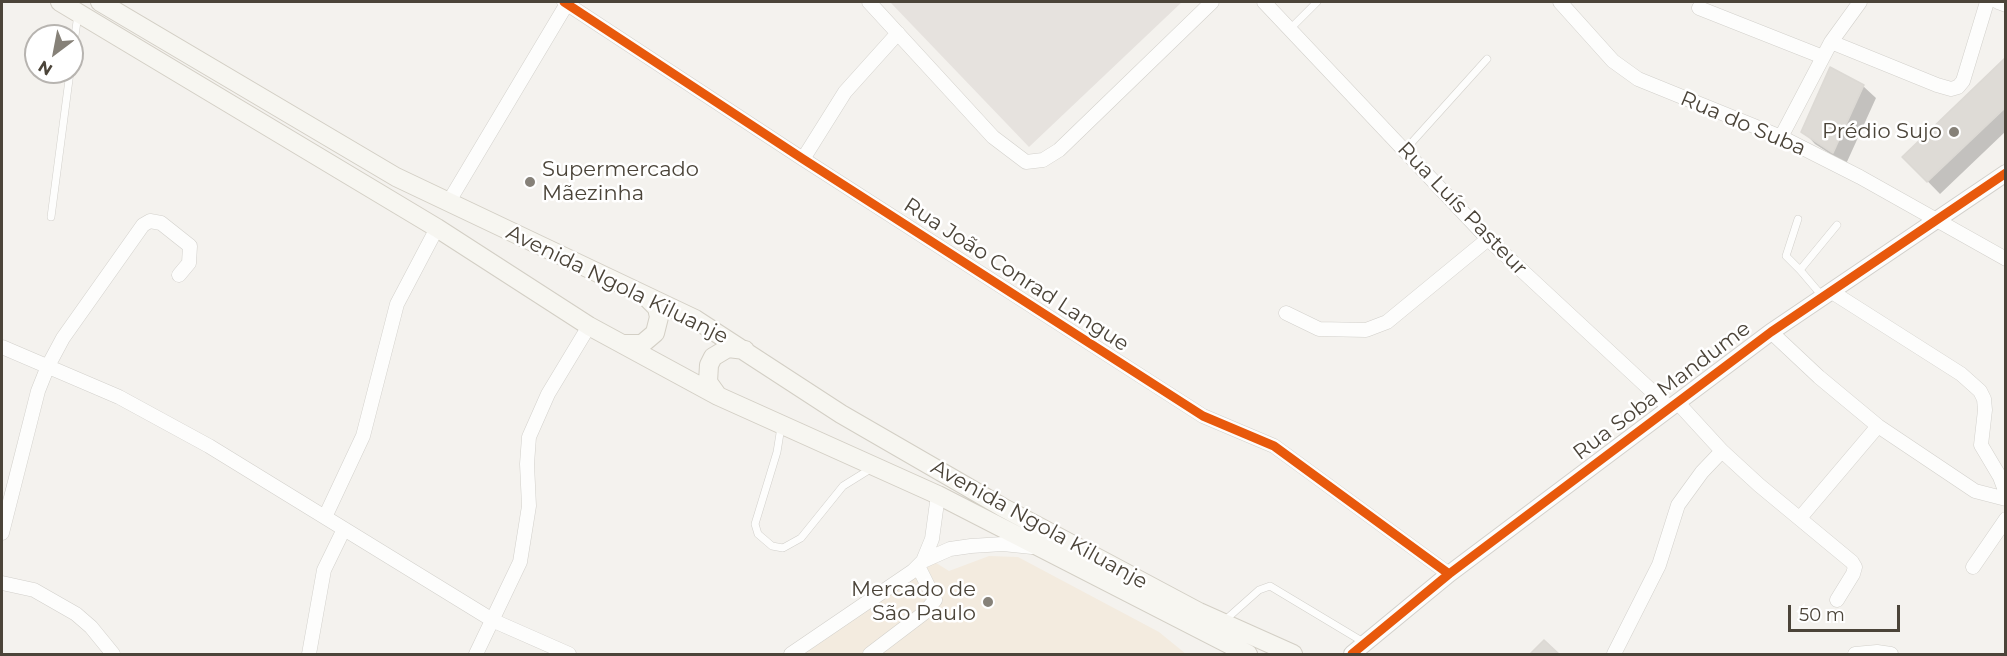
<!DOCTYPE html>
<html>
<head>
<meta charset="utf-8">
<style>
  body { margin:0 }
  #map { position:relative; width:2007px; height:656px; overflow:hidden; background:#f4f2ee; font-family:Montserrat,sans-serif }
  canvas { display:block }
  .frame { position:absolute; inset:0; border:3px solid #4b4439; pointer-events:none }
  .north { position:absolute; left:24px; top:24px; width:60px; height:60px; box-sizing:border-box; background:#fff; border:2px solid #b7b4b0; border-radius:50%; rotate:212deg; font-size:16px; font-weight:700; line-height:24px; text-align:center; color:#4b4439 }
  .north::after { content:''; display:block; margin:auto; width:21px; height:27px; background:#868178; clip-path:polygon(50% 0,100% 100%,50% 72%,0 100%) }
  .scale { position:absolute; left:1788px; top:605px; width:112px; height:27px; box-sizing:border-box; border:3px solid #4b4439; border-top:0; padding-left:8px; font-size:18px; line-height:21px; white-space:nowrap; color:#4b4439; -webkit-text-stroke:4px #fff; paint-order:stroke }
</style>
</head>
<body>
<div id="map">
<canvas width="2007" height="656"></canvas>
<div class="frame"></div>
<div class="north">N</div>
<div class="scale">50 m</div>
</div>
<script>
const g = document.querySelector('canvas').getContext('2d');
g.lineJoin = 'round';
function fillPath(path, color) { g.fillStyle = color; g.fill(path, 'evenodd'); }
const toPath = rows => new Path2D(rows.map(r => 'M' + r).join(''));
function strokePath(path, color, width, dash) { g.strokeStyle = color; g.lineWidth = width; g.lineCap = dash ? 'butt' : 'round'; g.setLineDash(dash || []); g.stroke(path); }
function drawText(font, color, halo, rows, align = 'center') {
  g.font = font + ' Montserrat,sans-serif'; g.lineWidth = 5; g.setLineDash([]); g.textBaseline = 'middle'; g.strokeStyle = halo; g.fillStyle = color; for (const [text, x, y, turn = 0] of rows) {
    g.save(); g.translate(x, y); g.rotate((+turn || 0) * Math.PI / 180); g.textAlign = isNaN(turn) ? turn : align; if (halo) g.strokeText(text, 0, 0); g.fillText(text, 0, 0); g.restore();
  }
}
const commercial = toPath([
  [989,556,1018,557,1159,632,1186,654,800,654,933,561,949,571]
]);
const industrial = toPath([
  [890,2,1182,2,1029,147]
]);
const shadow = toPath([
  [2005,60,2006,131,1940,194,1904,157],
  [1863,86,1876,98,1846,164,1815,144,1803,131]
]);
const building = toPath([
  [2005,58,2006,107,1927,182,1902,157,2005,58],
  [1830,67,1864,85,1833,153,1801,132,1830,67],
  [1544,640,1559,654,1530,654,1544,640]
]);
const service = toPath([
  [1290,29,1317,2],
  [72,58,78,14],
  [1405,150,1487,59],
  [51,217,70,72],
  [1798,219,1786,256,1800,270],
  [1823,297,1800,270,1837,225],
  [781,427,777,452,755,524,758,534,772,546,783,548,801,538,843,486,872,468],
  [1223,622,1259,590,1270,586,1365,643]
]);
const minor = toPath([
  [564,2,803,159,1203,416,1274,446,1449,574],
  [869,2,993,137,1026,162,1043,160,1059,150,1212,2],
  [1264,2,1488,239,1670,408],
  [1560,2,1613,61,1638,79,1781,137,1860,177,2006,259],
  [1998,2,2006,5],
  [1699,8,1823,57],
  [1831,42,1937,85,1951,89,1958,87,1963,81,1987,2],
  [1781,137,1831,42,1860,2],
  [803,159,845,92,898,33],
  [448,203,568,2],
  [1832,292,1961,374,1980,391,1984,399,1985,410,1981,445,2000,477,2006,493],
  [1286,313,1319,329,1366,330,1387,322,1488,239],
  [1771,332,1819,377,1878,426,1975,491,2006,499],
  [2,347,119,397,209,446,494,621,569,654],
  [1678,403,1722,451,1759,485,1852,562,1855,567,1853,574,1837,600],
  [325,517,363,436,397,304,437,228],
  [1800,518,1878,426],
  [2,533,38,391,48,366,63,338,143,225,150,221,161,223,190,246,189,263,179,275],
  [923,561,950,549,971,546,1003,544,1032,547],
  [1973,567,2006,519],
  [2,583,34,590,76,614,91,627,113,654],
  [309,654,324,570,344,529],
  [476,654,520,562,529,506,527,464,529,437,548,394,589,326],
  [791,654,913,571,923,561,932,539,938,495],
  [870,654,924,613,935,600,918,566],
  [1614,654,1659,565,1678,505,1702,472,1722,451],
  [1855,654,1877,652,1891,654]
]);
const tertiary = toPath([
  [1352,654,1449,574,1771,332,2006,173]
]);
const secondary = toPath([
  [60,2,437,228,589,326,718,396,938,495,1248,654],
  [100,2,396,177,695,319,841,414,1002,507,1199,612,1293,654],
  [625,344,642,344,655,333,659,317,657,308,646,297],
  [718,396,708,382,709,365,713,357,728,348,745,350]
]);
const cycleway = toPath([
  [564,2,803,159,1203,416,1274,446,1449,574],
  [1352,654,1449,574,1771,332,2006,173]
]);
const markers = [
  [1954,132,6,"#868178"],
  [530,182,6,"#868178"],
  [988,602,6,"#868178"]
];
const streetNames = [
  ["Rua do Suba",1743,124,23],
  ["Rua Luís Pasteur",1462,209,46],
  ["Rua João Conrad Langue",1016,275,33],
  ["Avenida Ngola Kiluanje",617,285,26],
  ["Rua Soba Mandume",1662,391,-37],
  ["Avenida Ngola Kiluanje",1039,525,29]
];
const poiNames = [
  ["Prédio Sujo",1942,132],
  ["Supermercado",542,170,"left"],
  ["Mãezinha",542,194,"left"],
  ["Mercado de",976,590],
  ["São Paulo",976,614]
];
fillPath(commercial, '#f3ebdf');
fillPath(industrial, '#e6e2de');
fillPath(shadow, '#0003');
fillPath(building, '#dedbd6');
strokePath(building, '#dcd9d4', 1.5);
strokePath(service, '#d2d0cb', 8);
strokePath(minor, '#d2d0cb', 15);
strokePath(tertiary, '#d2d0cb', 18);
strokePath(secondary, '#d3cfc5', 20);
strokePath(service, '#fdfdfc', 7);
strokePath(minor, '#fdfdfc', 14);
strokePath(tertiary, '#fdfdfc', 16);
strokePath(secondary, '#f7f6f1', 18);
strokePath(cycleway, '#e8590c', 9);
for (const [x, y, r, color] of markers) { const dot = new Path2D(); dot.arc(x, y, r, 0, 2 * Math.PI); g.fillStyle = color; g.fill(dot); strokePath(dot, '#fff', 2); }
drawText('21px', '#4b4439', '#fff', streetNames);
drawText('21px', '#4b4439', '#fff', poiNames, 'right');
</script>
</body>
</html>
